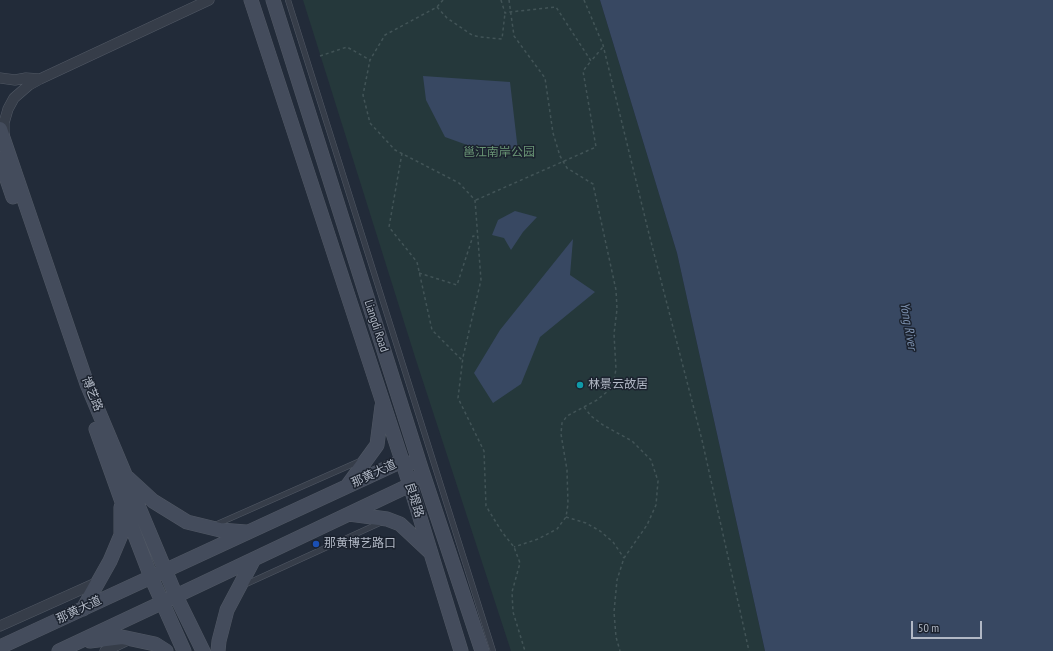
<!DOCTYPE html>
<html>
<head>
<meta charset="utf-8">
<style>
  body { margin:0 }
  #map { position:relative; width:1053px; height:651px; overflow:hidden; background:#222b39; font-family:"PT Sans Narrow",sans-serif }
  canvas { display:block }
  .scale { position:absolute; left:911px; top:621px; width:71px; height:18px; box-sizing:border-box; border:2px solid #b1b8c5; border-top:0; padding-left:5px; font-size:12px; line-height:14px; white-space:nowrap; color:#b1b8c5; -webkit-text-stroke:3px #1b222e; paint-order:stroke }
</style>
</head>
<body>
<div id="map">
<canvas width="1053" height="651"></canvas>
<div class="scale">50 m</div>
</div>
<script>
const g = document.querySelector('canvas').getContext('2d');
g.lineJoin = 'round';
function fillPath(path, color) { g.fillStyle = color; g.fill(path, 'evenodd'); }
const toPath = rows => new Path2D(rows.map(r => 'M' + r).join(''));
function strokePath(path, color, width, dash) { g.strokeStyle = color; g.lineWidth = width; g.lineCap = dash ? 'butt' : 'round'; g.setLineDash(dash || []); g.stroke(path); }
function drawText(font, color, halo, rows, align = 'center') {
  g.font = font + ' "PT Sans Narrow","Noto Sans SC",sans-serif'; g.lineWidth = 3; g.setLineDash([]); g.textBaseline = 'middle'; g.strokeStyle = halo; g.fillStyle = color; for (const [text, x, y, turn = 0] of rows) {
    g.save(); g.translate(x, y); g.rotate((+turn || 0) * Math.PI / 180); g.textAlign = isNaN(turn) ? turn : align; if (halo) g.strokeText(text, 0, 0); g.fillText(text, 0, 0); g.restore();
  }
}
const green = toPath([
  [303,0,600,0,677,253,765,651,511,651,415,357]
]);
const water = toPath([
  [600,0,1053,0,1053,651,765,651,677,253],
  [423,76,510,82,518,151,481,150,445,137,426,100],
  [515,211,537,217,523,232,511,250,504,238,492,235,498,220],
  [573,239,570,275,595,292,540,337,521,384,493,403,474,373,500,330]
]);
const path = toPath([
  [443,0,437,7,385,35,370,60,363,95,370,123,395,150,459,183,475,200,481,280,463,357,458,398,484,451,486,506,502,532,514,547,520,563,512,592,513,612,525,651],
  [501,0,505,13,510,12,556,7,591,61,603,47],
  [509,0,514,36,545,78,553,133,560,156,567,168,593,184,616,290,617,309,614,334,616,369,614,380,608,391,597,400,567,416,562,423,561,434,567,470,568,504,566,517,557,529,538,539,514,547],
  [584,0,603,45,649,234,702,440,749,651],
  [437,7,447,18,472,35,480,37,502,39,505,13],
  [320,56,347,47,370,60],
  [402,153,389,227,417,262,432,330,463,361],
  [476,200,596,147,583,71,591,61],
  [419,273,457,285,473,236,478,237],
  [584,407,591,416,603,425,632,441,651,460,658,481,656,505,647,525,624,558,617,580,614,612,616,637,620,651],
  [566,517,586,523,600,531,613,542,624,558]
]);
const lane = toPath([
  [288,0,493,651],
  [215,525,360,461],
  [244,585,382,522]
]);
const street = toPath([
  [0,78,15,80,26,78,40,79],
  [4,137,4,123,8,109,14,98,29,85,40,79,209,0],
  [0,626,98,582],
  [105,651,130,639]
]);
const secondary = toPath([
  [251,0,410,485,461,651],
  [273,0,421,468,482,651],
  [0,129,87,384,176,596,203,651],
  [0,159,13,197],
  [96,429,121,499,151,577,184,651],
  [128,478,153,501,187,522,220,530,246,532],
  [348,485,377,445,382,406],
  [349,514,387,519,400,524,431,553],
  [83,609,110,561,121,535,121,507],
  [90,641,122,637,155,644,166,651],
  [0,647,402,461,409,464],
  [59,651,176,596,410,485,414,478],
  [218,651,219,641,227,610,254,559]
]);
const markers = [
  [580,385,4,"#0f9aa8"],
  [316,544,4,"#1a4fb4"]
];
const parkNames = [
  ["邕江南岸公园",499,153]
];
const streetNames = [
  ["Liangdi Road",376,326,72],
  ["博艺路",92,394,68],
  ["那黄大道",374,474,-25],
  ["良堤路",414,500,72],
  ["那黄大道",79,610,-25]
];
const poiNames = [
  ["林景云故居",588,385],
  ["那黄博艺路口",324,544]
];
const waterNames = [
  ["Yong River",908,326,80]
];
fillPath(green, '#25383b');
fillPath(water, '#384862');
strokePath(lane, '#515864', 6);
strokePath(street, '#515864', 11);
strokePath(secondary, '#515864', 15);
strokePath(path, '#425457', 1.5, [3, 3]);
strokePath(lane, '#363d49', 5);
strokePath(street, '#363d49', 10);
strokePath(secondary, '#444c5c', 14);
for (const [x, y, r, color] of markers) { const dot = new Path2D(); dot.arc(x, y, r, 0, 2 * Math.PI); g.fillStyle = color; g.fill(dot); strokePath(dot, '#1b222e', 1.5); }
drawText('12px', '#699575', '#1b222e', parkNames);
drawText('12px', '#b1b8c5', '#1b222e', streetNames);
drawText('12px', '#b1b8c5', '#1b222e', poiNames, 'left');
drawText('italic 13px', '#7a8eac', '#1b222e', waterNames);
</script>
</body>
</html>
